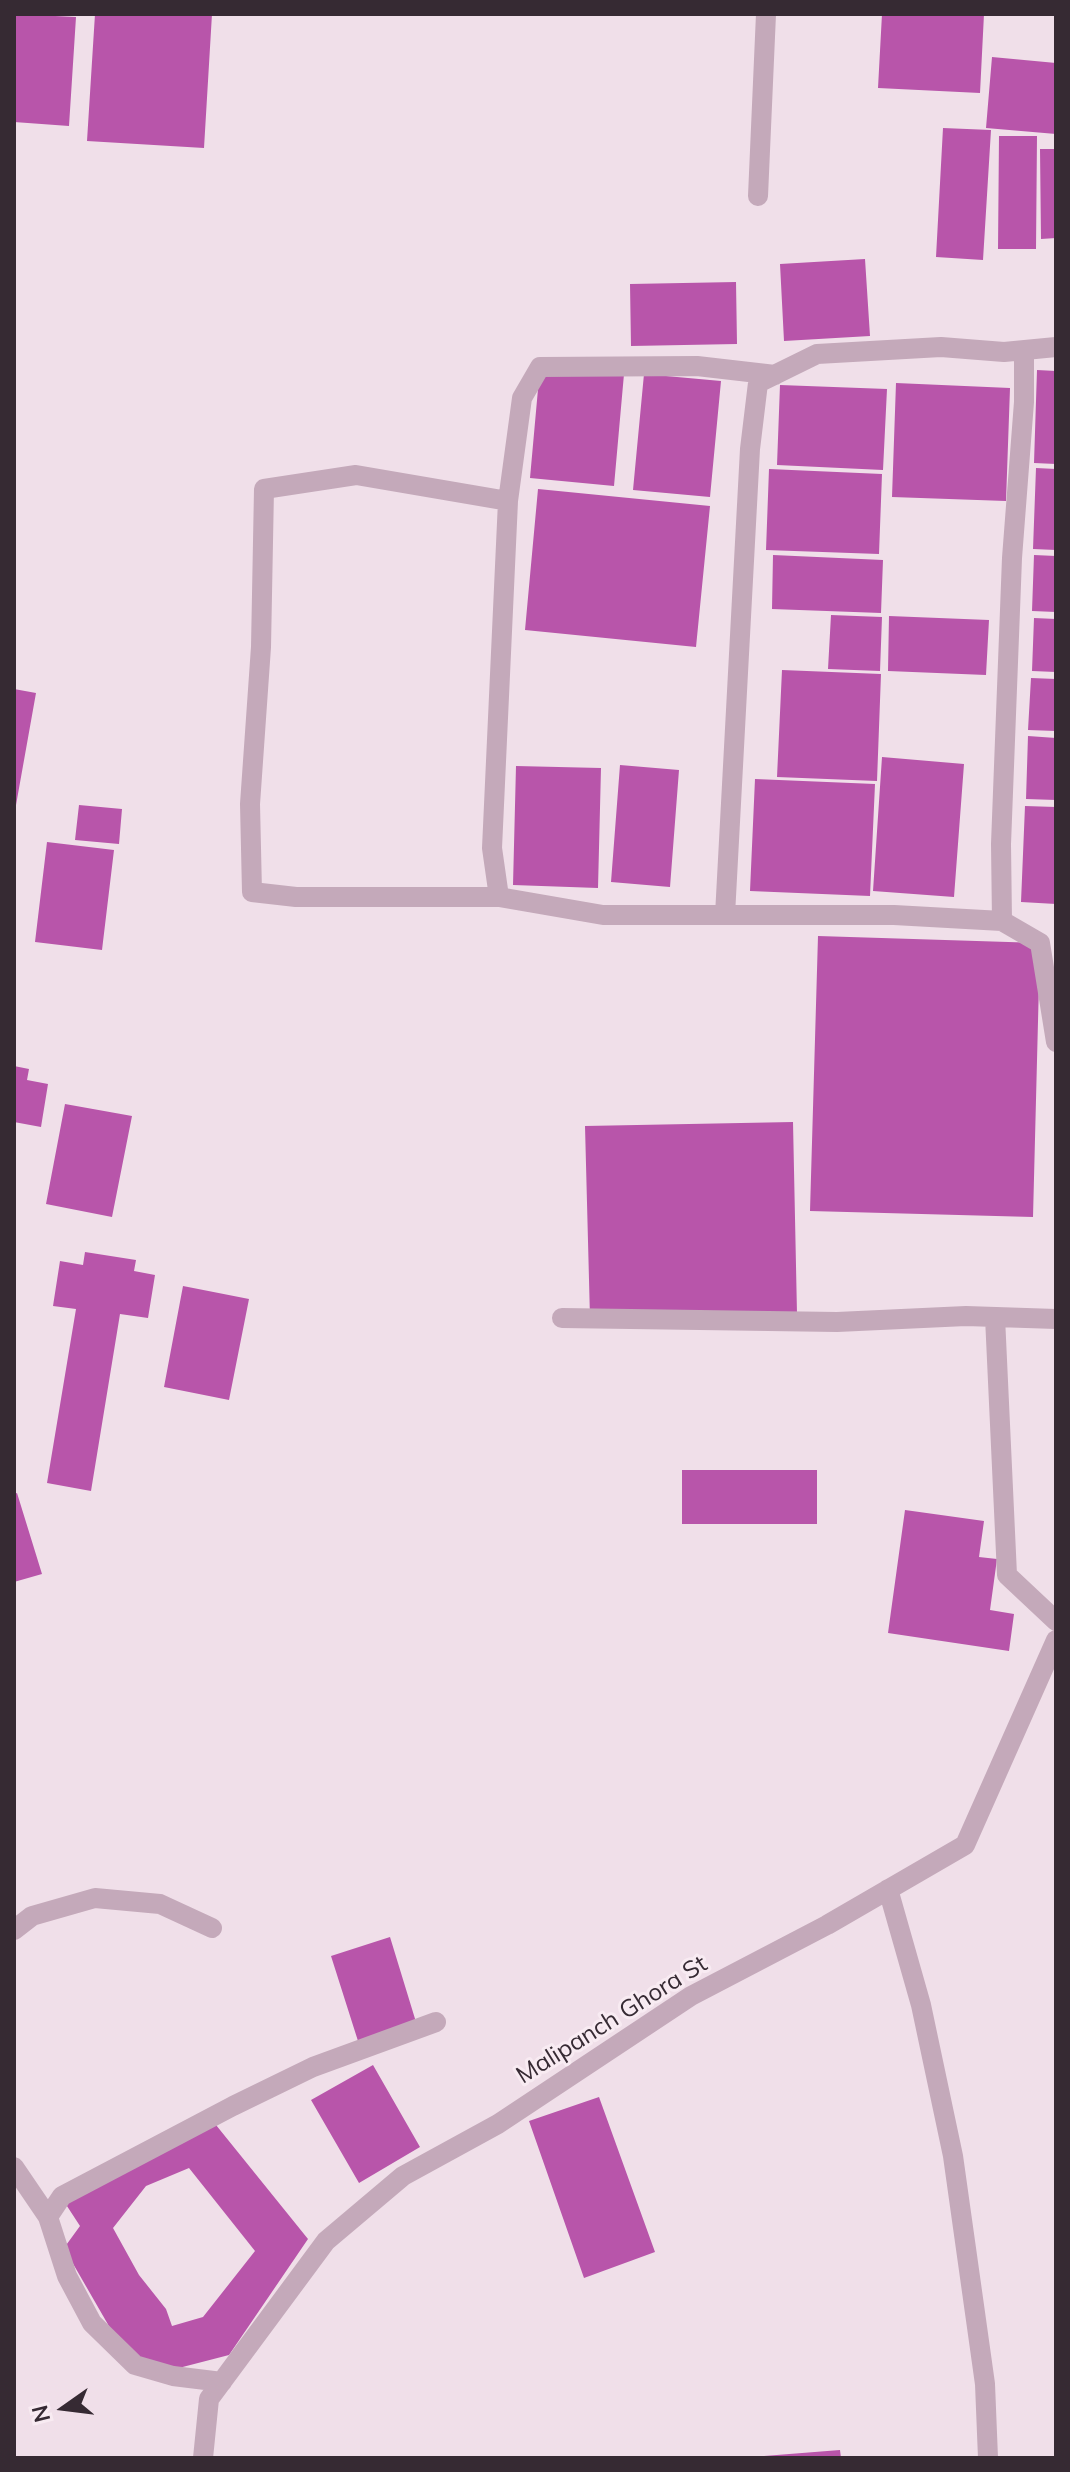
<!DOCTYPE html>
<html>
<head>
<meta charset="utf-8">
<style>
  body { margin:0 }
  #map { position:relative; width:1070px; height:2472px; overflow:hidden; background:#f0dfe9; font-family:Mulish,sans-serif }
  canvas { display:block }
  .frame { position:absolute; inset:0; border:16px solid #362a33; pointer-events:none }
  .north { position:absolute; left:24px; top:2368px; width:80px; height:80px; -webkit-text-stroke:6px #f8ebf2; paint-order:stroke; rotate:256deg; font-size:22px; font-weight:700; line-height:32px; text-align:center; color:#362a33 }
  .north::after { content:''; display:block; margin:auto; width:28px; height:36px; background:#362a33; clip-path:polygon(50% 0,100% 100%,50% 72%,0 100%) }
</style>
</head>
<body>
<div id="map">
<canvas width="1070" height="2472"></canvas>
<div class="frame"></div>
<div class="north">N</div>
</div>
<script>
const g = document.querySelector('canvas').getContext('2d');
g.lineJoin = 'round';
function fillPath(path, color) { g.fillStyle = color; g.fill(path, 'evenodd'); }
const toPath = rows => new Path2D(rows.map(r => 'M' + r).join(''));
function strokePath(path, color, width, dash) { g.strokeStyle = color; g.lineWidth = width; g.lineCap = dash ? 'butt' : 'round'; g.setLineDash(dash || []); g.stroke(path); }
function drawText(font, color, halo, rows, align = 'center') {
  g.font = font + ' Mulish,sans-serif'; g.lineWidth = 6; g.setLineDash([]); g.textBaseline = 'middle'; g.strokeStyle = halo; g.fillStyle = color; for (const [text, x, y, turn = 0] of rows) {
    g.save(); g.translate(x, y); g.rotate((+turn || 0) * Math.PI / 180); g.textAlign = isNaN(turn) ? turn : align; if (halo) g.strokeText(text, 0, 0); g.fillText(text, 0, 0); g.restore();
  }
}
const building = toPath([
  [14,14,76,17,69,126,14,122],
  [95,14,212,14,204,148,87,141],
  [882,14,984,14,980,93,878,88],
  [992,57,1056,63,1056,134,986,128],
  [943,128,991,130,983,260,936,257],
  [999,136,1037,136,1036,249,998,249],
  [1040,149,1056,149,1056,238,1041,239],
  [865,259,870,336,784,341,780,264],
  [736,282,737,344,631,346,630,284],
  [540,367,624,374,614,486,530,478],
  [1037,370,1056,371,1056,464,1034,463],
  [644,374,721,381,710,497,633,490],
  [896,383,1010,388,1006,501,892,497],
  [780,385,887,389,883,470,777,465],
  [1036,468,1056,469,1056,550,1033,549],
  [769,469,882,474,879,554,766,550],
  [538,489,710,506,696,647,525,630],
  [773,555,883,560,881,613,772,609],
  [1034,555,1056,556,1056,612,1032,611],
  [831,615,882,617,880,671,828,669],
  [889,616,989,620,986,675,888,671],
  [1034,618,1056,619,1056,672,1032,671],
  [782,670,881,674,877,781,777,777],
  [1031,678,1056,679,1056,731,1028,730],
  [14,689,36,693,16,805,14,805],
  [1028,736,1056,738,1056,800,1026,799],
  [882,757,964,764,954,897,873,891],
  [620,765,679,770,670,887,611,882],
  [516,766,601,768,598,888,513,885],
  [755,779,875,784,870,896,750,891],
  [79,805,122,809,119,844,75,840],
  [1025,806,1056,807,1056,904,1021,902],
  [47,842,114,850,102,950,35,942],
  [818,936,1040,943,1033,1217,810,1211],
  [14,1066,29,1069,27,1080,48,1084,41,1127,14,1122],
  [65,1104,132,1116,112,1217,46,1204],
  [793,1122,797,1314,590,1318,585,1126],
  [85,1252,136,1260,134,1271,155,1275,148,1318,120,1314,91,1491,47,1483,76,1309,53,1306,60,1261,83,1265],
  [183,1286,249,1299,229,1400,164,1387],
  [682,1470,817,1470,817,1524,682,1524],
  [17,1493,42,1574,14,1582,14,1494],
  [905,1510,984,1521,979,1557,997,1559,990,1610,1014,1614,1009,1651,888,1633],
  [390,1937,416,2022,358,2041,331,1956],
  [373,2065,420,2147,359,2183,311,2100],
  [599,2097,655,2252,584,2278,529,2121],
  [216,2125,308,2239,229,2355,171,2370,125,2354,64,2248,80,2226,65,2203],
  [189,2168,255,2251,203,2317,172,2326,166,2309,139,2275,113,2228,146,2186],
  [840,2450,841,2458,764,2458,764,2456]
]);
const minor = toPath([
  [758,196,766,14],
  [775,375,697,366,540,367,522,398,508,501,492,848,499,897,603,915,894,915,1002,921,1001,844,1012,558,1024,402,1024,351],
  [499,897,296,897,252,892,250,804,261,647,264,489,356,475,508,501],
  [725,915,750,449,758,383,817,354,941,347,1004,352,1056,347],
  [1002,921,1040,943,1056,1042],
  [995,1317,1007,1575,1056,1621],
  [562,1318,837,1322,966,1316,1056,1319],
  [888,1889,921,2005,953,2156,985,2384,988,2458],
  [14,1930,32,1916,95,1898,160,1904,212,1928],
  [14,2167,48,2217],
  [222,2382,173,2376,135,2365,92,2323,67,2276,48,2217,62,2196,233,2106,313,2067,436,2022],
  [203,2458,209,2399,326,2241,403,2176,498,2124,691,1996,827,1925,965,1845,1056,1640]
]);
const streetNames = [
  ["Malipanch Ghora St",612,2020,-32]
];
fillPath(building, '#b855aa');
strokePath(minor, '#c4a9ba', 20);
drawText('24px', '#362a33', '#f8ebf2', streetNames);
</script>
</body>
</html>
